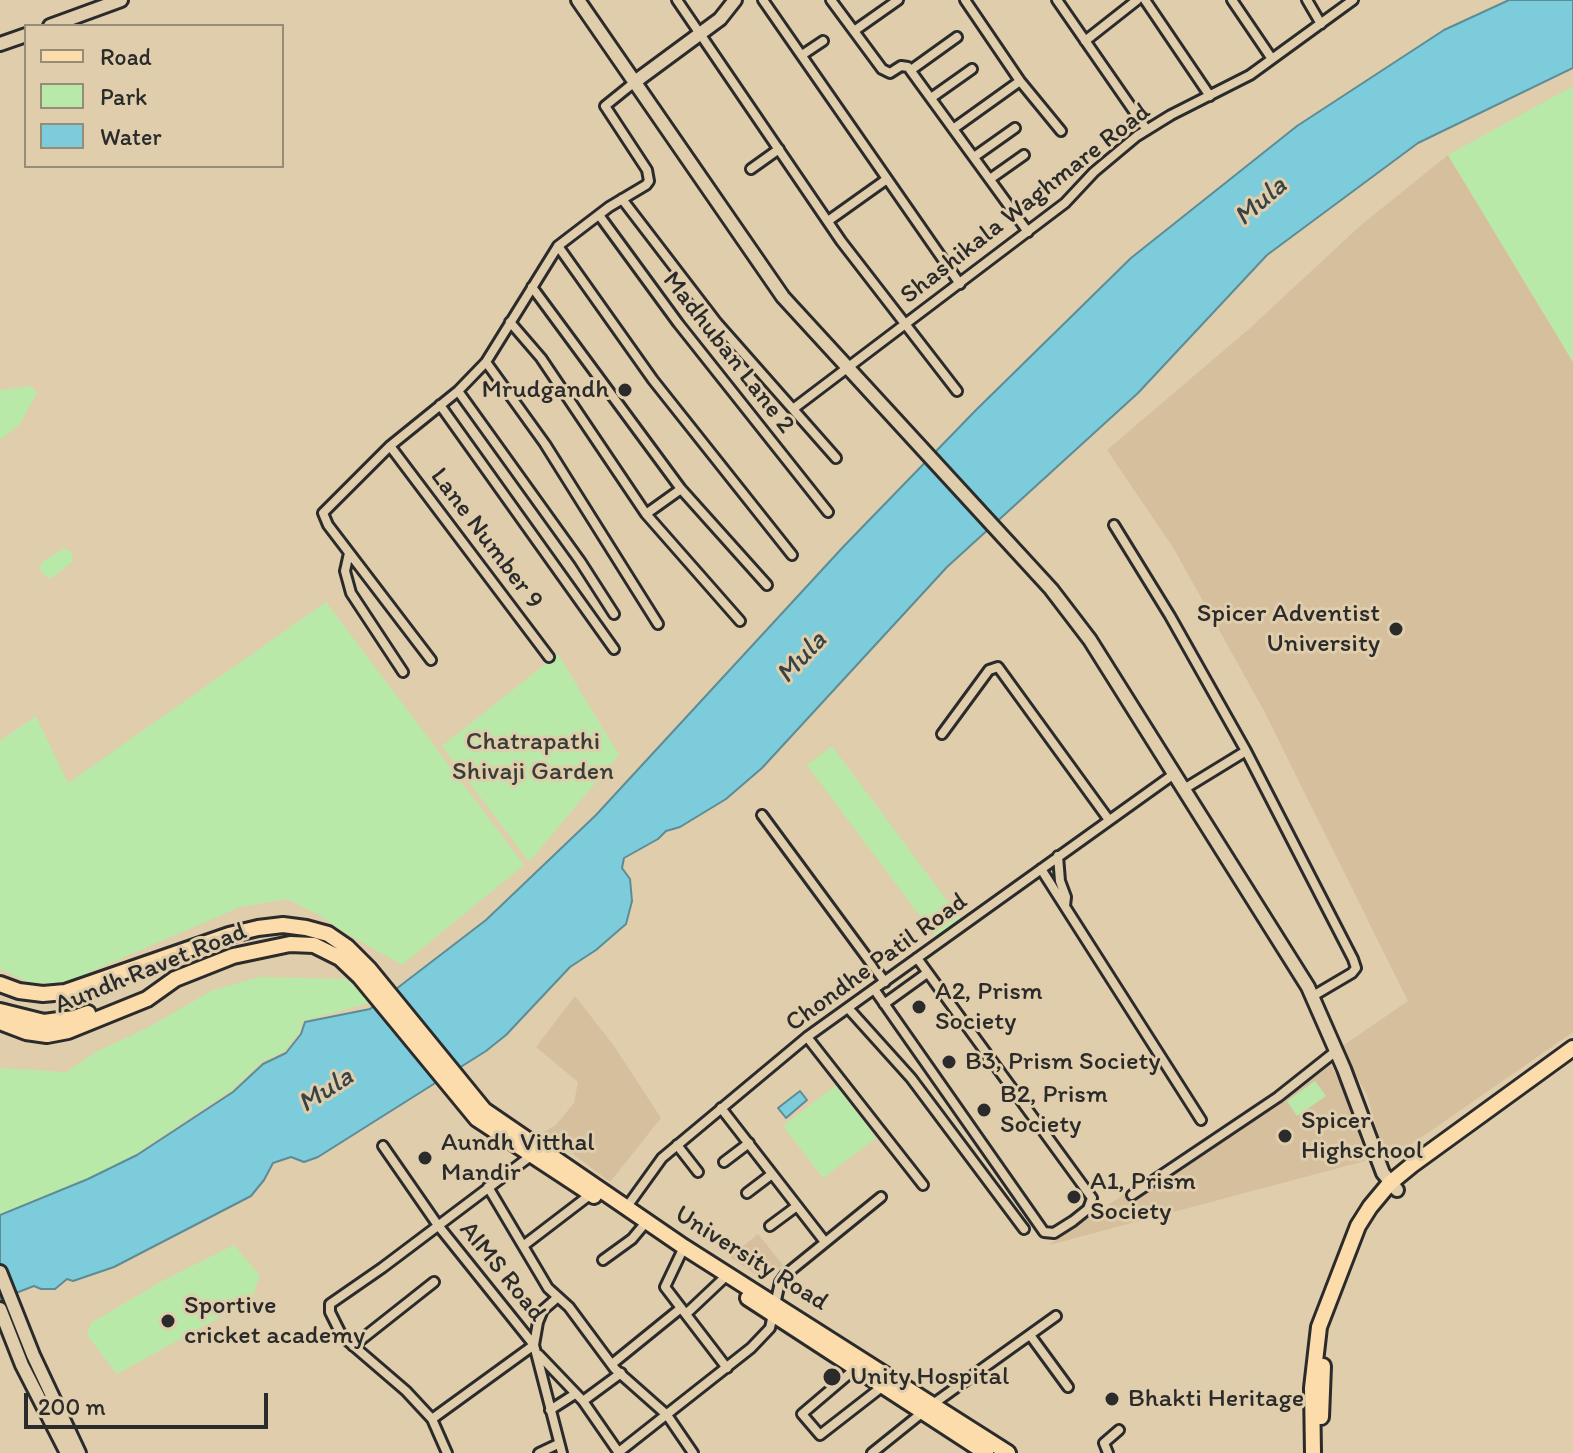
<!DOCTYPE html>
<html>
<head>
<meta charset="utf-8">
<style>
  body { margin:0 }
  #map { position:relative; width:1573px; height:1453px; overflow:hidden; background:#dfcdab; font-family:Itim,sans-serif }
  canvas { display:block }
  .legend { position:absolute; left:24px; top:24px; width:260px; height:144px; box-sizing:border-box; background:#dfcdab; border:2px solid #978c78; margin:0; padding:10px 14px; list-style:none; font-size:24px; color:#2b2b2b }
  .legend li { display:flex; align-items:center; gap:16px; height:40px }
  .legend b { width:40px; border:2px solid #978c78 }
  .scale { position:absolute; left:24px; top:1393px; width:244px; height:36px; box-sizing:border-box; border:4px solid #2b2b2b; border-top:0; padding-left:10px; font-size:24px; line-height:28px; white-space:nowrap; color:#2b2b2b; -webkit-text-stroke:6px #dfcdab; paint-order:stroke }
</style>
</head>
<body>
<div id="map">
<canvas width="1573" height="1453"></canvas>
<ul class="legend">
<li><b style="height:10px;background:#fddcac"></b>Road</li>
<li><b style="height:22px;background:#b9e9a9"></b>Park</li>
<li><b style="height:22px;background:#7dccdb"></b>Water</li>
</ul>
<div class="scale">200 m</div>
</div>
<script>
const g = document.querySelector('canvas').getContext('2d');
g.lineJoin = 'round';
function fillPath(path, color) { g.fillStyle = color; g.fill(path, 'evenodd'); }
const toPath = rows => new Path2D(rows.map(r => 'M' + r).join(''));
function strokePath(path, color, width, dash) { g.strokeStyle = color; g.lineWidth = width; g.lineCap = dash ? 'butt' : 'round'; g.setLineDash(dash || []); g.stroke(path); }
function drawText(font, color, halo, rows, align = 'center') {
  g.font = font + ' Itim,sans-serif'; g.lineWidth = 6; g.setLineDash([]); g.textBaseline = 'middle'; g.strokeStyle = halo; g.fillStyle = color; for (const [text, x, y, turn = 0] of rows) {
    g.save(); g.translate(x, y); g.rotate((+turn || 0) * Math.PI / 180); g.textAlign = isNaN(turn) ? turn : align; if (halo) g.strokeText(text, 0, 0); g.fillText(text, 0, 0); g.restore();
  }
}
const built = toPath([
  [1448,155,1573,362,1573,1032,1406,1148,1387,1164,1367,1095,1341,1047,1408,1001,1263,709,1174,549,1107,450,1249,329,1360,226],
  [575,996,614,1046,661,1118,610,1182,544,1132,556,1125,574,1103,578,1082,536,1047],
  [1327,1057,1354,1112,1365,1161,1049,1245],
  [758,1234,783,1265,764,1280,730,1257]
]);
const green = toPath([
  [1573,86,1573,362,1448,155],
  [31,386,37,393,20,424,0,440,0,390],
  [65,548,72,553,73,561,52,578,48,578,40,570,42,562],
  [326,602,524,865,402,965,344,932,319,915,287,899,240,907,67,982,33,984,0,969,0,741,36,716,68,783],
  [558,654,619,755,529,862,442,746],
  [832,746,960,918,935,936,807,765],
  [259,977,346,979,359,990,369,1003,303,1021,299,1033,285,1051,262,1062,232,1090,136,1154,88,1179,0,1214,0,1068,66,1072,96,1052,149,1027,211,991],
  [1315,1081,1326,1096,1297,1116,1287,1101],
  [836,1085,876,1138,823,1178,783,1126],
  [234,1245,260,1276,251,1300,117,1374,87,1335,91,1323,162,1281]
]);
const water = toPath([
  [1509,0,1573,0,1573,68,1418,143,1267,255,1138,393,947,567,762,768,726,799,680,827,666,831,658,839,624,858,622,868,630,879,632,901,626,924,596,950,570,967,506,1035,486,1051,318,1157,304,1162,291,1157,273,1163,264,1180,251,1196,114,1267,73,1281,67,1279,55,1289,41,1289,34,1286,0,1299,0,1215,88,1179,137,1155,233,1092,263,1064,286,1053,301,1034,305,1022,370,1009,486,920,596,815,844,546,976,410,1131,258,1297,126,1444,30,1509,0],
  [800,1091,807,1100,786,1118,778,1108,800,1091]
]);
const street = toPath([
  [677,0,841,241,957,391],
  [763,0,960,284],
  [831,0,882,69,890,73,901,66,908,67,1028,232],
  [965,0,1020,81,1061,131],
  [1057,0,1147,130],
  [1145,0,1210,96],
  [1232,0,1272,59],
  [1307,0,1321,24],
  [854,31,898,0],
  [1085,41,1137,0],
  [802,55,823,41],
  [911,70,957,37],
  [931,98,972,69],
  [953,129,1020,81],
  [974,157,1015,128],
  [751,169,779,149],
  [990,179,1024,155],
  [622,199,717,323,836,458],
  [599,215,678,323,828,512],
  [828,221,887,179],
  [558,246,653,380,792,555],
  [532,287,681,489,767,585],
  [510,322,541,358,646,514,740,621],
  [486,362,545,444,658,624],
  [458,391,580,561,614,614],
  [440,405,614,649],
  [793,409,1065,203,1094,172,1137,136,1171,115,1250,75,1353,0],
  [390,446,549,657],
  [646,514,681,489],
  [1114,525,1170,616,1246,751,1353,959,1356,968,1352,973,1313,996],
  [349,553,345,571,351,593,403,672],
  [431,660,328,525,323,513,390,446,458,391,486,362,558,246,609,207,646,185,649,181,647,170,605,106,636,81],
  [942,734,989,670,998,667,1109,820],
  [1184,789,1246,751],
  [762,815,885,982],
  [1058,856,1060,881,1066,897,1065,906],
  [1041,869,1201,1120],
  [874,989,1044,1232,1054,1233,1073,1221,1088,1209,1092,1198,917,958],
  [884,1004,927,973],
  [848,1008,911,1078,1024,1229],
  [807,1037,923,1185],
  [721,1108,825,1242],
  [677,1145,698,1172],
  [383,1146,437,1224,534,1345,562,1453],
  [724,1162,749,1143],
  [488,1187,548,1288,569,1307,615,1369,667,1415,693,1453],
  [747,1193,772,1174],
  [1132,1195,1278,1097,1336,1051],
  [626,1208,662,1158,807,1037,1174,774],
  [770,1226,797,1206],
  [523,1246,591,1194],
  [684,1247,665,1287,727,1368],
  [603,1260,632,1239,642,1227],
  [686,1314,722,1280],
  [1030,1335,1068,1387],
  [353,1346,434,1282],
  [539,1355,583,1401,619,1453],
  [612,1364,681,1308],
  [856,1368,802,1414,820,1435,883,1386],
  [583,1401,621,1373],
  [933,1404,1056,1316],
  [550,1410,575,1394],
  [432,1419,534,1345,538,1322,543,1310,558,1297],
  [619,1452,751,1348,770,1328,780,1282,785,1275,881,1197],
  [447,1453,432,1419,406,1391,342,1336,330,1312,330,1304,382,1268,532,1155],
  [539,1453,558,1444],
  [872,1453,923,1412],
  [1108,1453,1104,1443,1119,1430]
]);
const secondary = toPath([
  [578,0,783,297,1051,589,1090,640,1308,987,1344,1069,1383,1173,1397,1190],
  [50,26,121,0],
  [0,44,26,35],
  [636,81,720,19,735,0],
  [0,1272,33,1355,79,1453],
  [0,1309,22,1365,67,1453]
]);
const primary = toPath([
  [0,984,19,991,43,994,65,992,229,935,258,928,283,925,306,928,328,934,347,947,369,969,484,1110,684,1247,1008,1453],
  [0,1011,44,1022,74,1018,88,1013],
  [0,1022,26,1032,47,1035,68,1031,147,999,175,979,233,956,290,944,314,945,340,958,360,977,477,1119,594,1196],
  [748,1298,986,1453],
  [1321,1417,1323,1366],
  [1313,1453,1312,1388,1319,1327,1358,1226,1370,1207,1390,1183,1412,1165,1573,1048]
]);
const markers = [
  [625,390,8,"#2b2b2b"],
  [1396,629,8,"#2b2b2b"],
  [919,1007,8,"#2b2b2b"],
  [949,1062,8,"#2b2b2b"],
  [984,1110,8,"#2b2b2b"],
  [1285,1136,8,"#2b2b2b"],
  [425,1158,8,"#2b2b2b"],
  [1074,1197,8,"#2b2b2b"],
  [168,1321,8,"#2b2b2b"],
  [832,1377,10,"#2b2b2b"],
  [1112,1399,8,"#2b2b2b"]
];
const streetNames = [
  ["Shashikala Waghmare Road",1026,204,-38],
  ["Madhuban Lane 2",728,353,52],
  ["Lane Number 9",486,539,53],
  ["Chondhe Patil Road",877,963,-36],
  ["Aundh Ravet Road",151,969,-22],
  ["University Road",751,1259,32],
  ["AIMS Road",502,1272,51]
];
const poiNames = [
  ["Mrudgandh",609,390,"right"],
  ["Spicer Adventist",1380,614,"right"],
  ["University",1380,644,"right"],
  ["A2, Prism",935,992],
  ["Society",935,1022],
  ["B3, Prism Society",965,1062],
  ["B2, Prism",1000,1095],
  ["Society",1000,1125],
  ["Spicer",1301,1121],
  ["Highschool",1301,1151],
  ["Aundh Vitthal",441,1143],
  ["Mandir",441,1173],
  ["A1, Prism",1090,1182],
  ["Society",1090,1212],
  ["Sportive",184,1306],
  ["cricket academy",184,1336],
  ["Unity Hospital",850,1377],
  ["Bhakti Heritage",1128,1399]
];
const parkNames = [
  ["Chatrapathi",533,742],
  ["Shivaji Garden",533,772]
];
const waterNames = [
  ["Mula",1261,202,-41],
  ["Mula",802,658,-47],
  ["Mula",326,1091,-33]
];
fillPath(built, '#d5bf9d');
fillPath(green, '#b9e9a9');
fillPath(water, '#7dccdb');
strokePath(water, '#5c8c95', 2);
strokePath(street, '#2b2b2b', 14);
strokePath(secondary, '#2b2b2b', 18);
strokePath(primary, '#2b2b2b', 20);
strokePath(street, '#dfcdab', 8);
strokePath(secondary, '#dfcdab', 12);
strokePath(primary, '#fddcac', 14);
for (const [x, y, r, color] of markers) { const dot = new Path2D(); dot.arc(x, y, r, 0, 2 * Math.PI); g.fillStyle = color; g.fill(dot); strokePath(dot, '#dfcdab', 3); }
drawText('26px', '#2b2b2b', '#dfcdab', streetNames);
drawText('26px', '#2b2b2b', '#dfcdab', poiNames, 'left');
drawText('26px', '#393e38', '#dfcdab', parkNames);
drawText('italic 28px', '#374345', '#dfcdab', waterNames);
</script>
</body>
</html>
